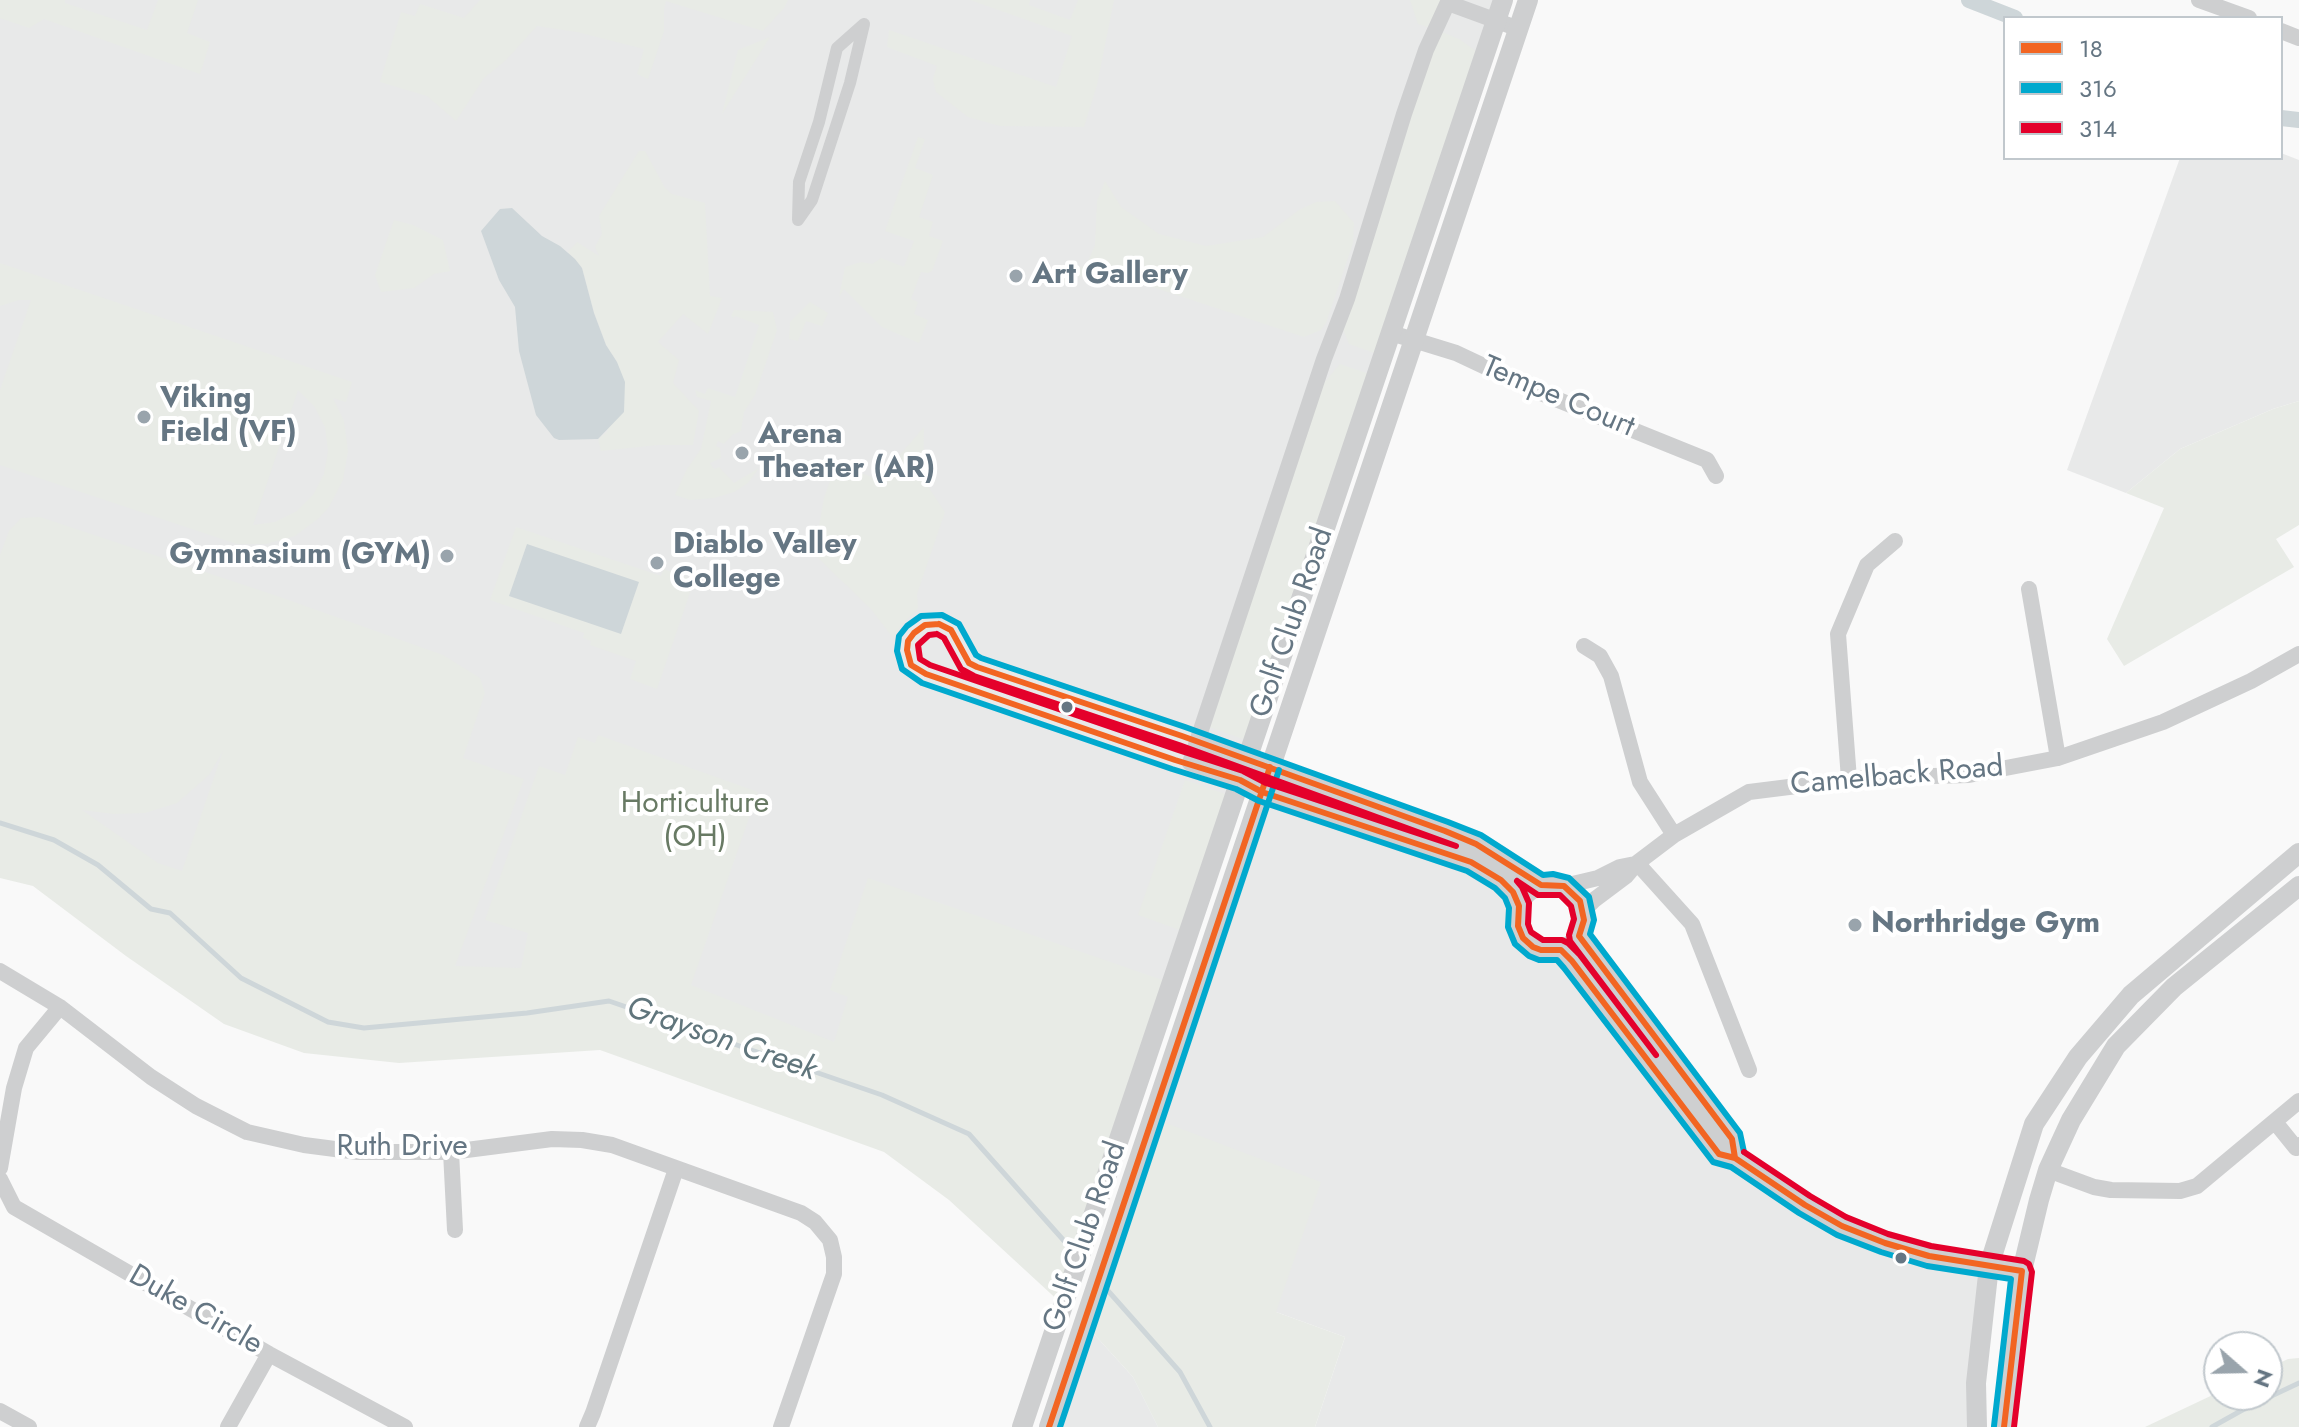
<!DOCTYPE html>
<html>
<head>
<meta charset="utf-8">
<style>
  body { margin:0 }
  #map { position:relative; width:2299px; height:1427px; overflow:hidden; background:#f9f9f9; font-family:Jost,sans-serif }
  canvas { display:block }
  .legend { position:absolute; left:2003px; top:16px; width:280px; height:144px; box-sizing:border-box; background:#fff; border:2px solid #c1c8cd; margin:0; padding:10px 14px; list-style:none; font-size:24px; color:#657683 }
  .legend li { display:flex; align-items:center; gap:16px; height:40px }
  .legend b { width:40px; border:2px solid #c1c8cd }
  .north { position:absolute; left:2203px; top:1331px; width:80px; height:80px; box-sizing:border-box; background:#fff; border:2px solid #c1c8cd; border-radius:50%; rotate:110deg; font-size:22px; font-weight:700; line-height:32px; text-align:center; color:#657683 }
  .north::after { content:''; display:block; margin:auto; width:28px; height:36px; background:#99a4ac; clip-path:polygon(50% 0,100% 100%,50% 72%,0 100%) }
</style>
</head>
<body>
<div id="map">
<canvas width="2299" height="1427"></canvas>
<ul class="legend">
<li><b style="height:10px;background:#f26522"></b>18</li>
<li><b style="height:10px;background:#00a9ce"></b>316</li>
<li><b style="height:10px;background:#e4002b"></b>314</li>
</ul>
<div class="north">N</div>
</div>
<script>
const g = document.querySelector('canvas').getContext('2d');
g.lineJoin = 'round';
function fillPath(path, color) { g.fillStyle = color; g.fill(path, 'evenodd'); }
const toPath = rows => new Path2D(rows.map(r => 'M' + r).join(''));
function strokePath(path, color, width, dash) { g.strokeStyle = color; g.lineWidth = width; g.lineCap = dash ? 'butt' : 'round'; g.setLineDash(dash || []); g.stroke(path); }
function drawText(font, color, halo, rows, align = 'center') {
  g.font = font + ' Jost,sans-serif'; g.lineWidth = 8; g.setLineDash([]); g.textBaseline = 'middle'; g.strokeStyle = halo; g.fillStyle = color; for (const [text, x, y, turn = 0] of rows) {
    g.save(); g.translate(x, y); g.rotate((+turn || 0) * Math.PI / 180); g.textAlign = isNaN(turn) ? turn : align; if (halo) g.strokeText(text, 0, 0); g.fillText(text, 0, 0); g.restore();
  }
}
const built = toPath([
  [0,0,1503,0,1091,1221,650,991,367,1011,0,811],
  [2281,153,2299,160,2299,401,2273,409,2180,449,2126,493,2067,470,2180,158,2281,158],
  [1262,792,1471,862,1519,906,1518,926,1523,938,1533,947,1552,952,1719,1154,1842,1226,1989,1266,1976,1427,1315,1427,1345,1337,1276,1312,1153,1118],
  [1084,1323,1133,1377,1158,1427,1049,1427]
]);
const green = toPath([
  [0,0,65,0,65,3,147,30,158,0,198,0,187,33,210,42,200,74,44,19,29,28,0,18],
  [480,0,788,0,784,8,763,31,666,1,664,9,664,31,648,79,637,74,644,49,577,32,537,26,506,60,484,78,456,121,427,96,380,82,401,12,415,16,420,4,464,18],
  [970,0,1030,0,1029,5,1070,20,1078,0,1114,0,1097,85,1084,127,1000,126,968,117,936,92,933,79,937,66,887,47,889,30,1056,87,1072,36],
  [1410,0,1449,0,1435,29,1459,39,1483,56,1383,356,1349,344,1339,319,1434,29,1418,24],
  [770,37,722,114,738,50],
  [918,137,925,139,915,168,933,175,919,217,933,222,929,236,943,241,932,271,928,273,921,272,911,299,918,302,914,314,928,320,919,343,882,327,844,289,839,297,845,267,861,262,872,264,881,258,904,267,914,241,885,231],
  [639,151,645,151,665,188,672,194,705,203,710,296,722,298,708,334,683,314,658,342,679,360,673,383,699,411,693,445,658,445,601,451,598,439,607,432,617,362,606,345,594,313,582,268,568,252,577,242,599,256,595,247,602,234,599,216],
  [1105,181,1121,207,1159,234,1206,246,1263,237,1299,210,1316,202,1335,201,1354,223,1353,243,1326,323,1321,330,1304,337,1125,278,1091,273,1050,287,1057,279,1074,268,1086,266,1095,245,1097,201],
  [394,220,413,225,443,240,450,271,434,274,414,288,381,292,375,275],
  [0,263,352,382,346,402,333,398,344,421,348,451,343,480,329,507,319,518,295,536,266,544,237,544,0,465,0,390,31,300,19,300,0,306],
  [298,390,314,406,325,427,328,451,324,474,313,495,297,511,275,522,253,525],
  [810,302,828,313,822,326,806,321,798,341,789,339,790,322],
  [734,310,773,312,777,330,755,395,744,412,741,431,732,435,724,444,718,441,716,446,720,448,721,458,710,463,714,469,719,467,734,483,759,468,748,483,734,492,714,498,690,500,675,495,687,469,701,449,711,401,697,397,695,390,705,394,708,388,735,397,759,325,735,316,734,318,731,316],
  [1340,364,1376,376,1252,742,1203,725,1312,397],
  [2299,401,2299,525,2276,539,2294,567,2124,666,2107,639,2164,508,2126,493,2180,449,2273,409],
  [924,427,923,479,945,512,917,594,918,608,901,626,893,638,871,609,814,554,824,498,836,464,886,482,893,463],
  [40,517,280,597,443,655,480,678,485,693,463,758,524,779,455,966,521,968,528,933,485,920,539,766,565,775,578,737,595,743,598,735,758,792,691,985,834,1042,848,997,830,990,868,878,1171,983,1063,1305,949,1200,884,1152,600,1050,399,1063,304,1053,224,1024,126,956,33,886,0,878,0,555,9,531,21,518],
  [223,751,182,871,158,863,82,810,114,814,145,813,177,803,209,775],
  [516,527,661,576,664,569,694,581,657,689,630,679,636,661,590,645,591,641,583,638,584,633,490,600],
  [1185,780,1234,797,1188,933,1138,915],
  [1153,1118,1321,1182,1276,1312,1345,1337,1315,1427,1158,1427,1133,1377,1084,1323],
  [2299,1358,2299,1427,2145,1427,2219,1392,2219,1395,2267,1395,2267,1369,2288,1359]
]);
const water = toPath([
  [512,208,542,236,560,246,575,259,582,268,594,313,606,345,617,362,625,382,624,412,598,439,559,440,554,438,536,415,519,351,515,307,499,280,481,231,500,209],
  [527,544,639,582,621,634,509,596]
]);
const stream = toPath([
  [0,823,54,840,98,865,151,909,170,913,241,978,328,1022,364,1028,527,1013,609,1001,882,1095,969,1134,1074,1252],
  [1102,1284,1180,1372,1210,1427],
  [2212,1427,2246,1408,2299,1383]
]);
const canal = toPath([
  [1969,0,2015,18],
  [2281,118,2299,120]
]);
const pedestrian = toPath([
  [864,24,850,83,812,200,798,220,799,182,819,122,837,48,864,24]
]);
const minor = toPath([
  [2199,0,2249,18],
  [1448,3,1519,29],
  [2281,31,2299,38],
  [1391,333,1456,353,1541,393,1707,460,1716,476],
  [2029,589,2058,758],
  [1584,646,1600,656,1611,676,1640,782,1674,835],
  [1197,743,1247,759],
  [1849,779,1838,634,1867,565,1895,541],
  [1240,780,1190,763,1324,359,1347,299,1404,114,1426,50,1449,0],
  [1637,863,1692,924,1749,1070],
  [1564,886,1598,878,1620,867,1635,864],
  [1583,911,1594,900,1626,876,1637,863,1674,835,1749,792,1861,778,1969,775,2058,758,2163,722,2251,681,2299,654],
  [0,971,60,1007,151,1077,196,1106,247,1132,304,1145,358,1152,451,1152,552,1139,582,1140,612,1145,801,1213,815,1222,830,1240,834,1257,834,1274,781,1427],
  [2275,1122,2296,1148,2299,1145],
  [451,1152,455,1230],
  [0,1168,14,1088,26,1048,60,1007],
  [2048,1170,2094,1187,2111,1190,2180,1191,2197,1186,2299,1101],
  [0,1179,14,1207,269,1354,405,1427],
  [0,1411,29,1427],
  [228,1427,269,1354],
  [587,1427,593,1413,676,1169]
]);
const tertiary = toPath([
  [1259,764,1476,844,1541,885],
  [1250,786,1262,792,1471,862,1501,880,1513,892,1519,906],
  '1516 918a34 34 0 1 1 68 0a34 34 0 1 1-68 0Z',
  [1579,936,1732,1139,1735,1158],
  [1561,950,1572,961,1719,1154,1735,1158,1805,1205,1842,1226,1885,1243,1929,1256,2022,1271],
  [1022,1427,1503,0],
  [1049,1427,1528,0],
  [1977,1427,1976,1383,1989,1266,2034,1124,2078,1057,2131,995,2299,853],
  [2004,1427,2022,1271,2039,1200,2048,1170,2071,1120,2116,1046,2174,987,2299,886]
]);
const bus1 = toPath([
  [939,624,951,630,969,663,977,667,1182,736,1445,831,1476,844,1541,885,1564,886,1580,901,1584,920,1579,936,1732,1139,1735,1158,1719,1154,1572,961,1561,950,1541,950,1533,947,1523,938,1518,926,1519,906,1513,892,1501,880,1471,862,1262,792,1240,780,1175,760,926,674,911,665,907,650,908,641,914,633,925,625,939,624],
  [1735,1158,1805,1205,1842,1226,1885,1243,1929,1256,2022,1271,2004,1427],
  [1049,1427,1270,767]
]);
const bus2 = toPath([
  [1744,1152,1740,1133,1590,934,1594,920,1589,897,1569,878,1553,874,1543,875,1481,835,1448,822,1185,727,981,658,976,655,959,624,942,615,921,616,907,626,899,636,897,651,902,669,922,683,1172,769,1236,789,1259,801,1467,871,1495,888,1505,898,1509,908,1508,927,1515,944,1529,956,1539,960,1557,960,1564,968,1713,1162,1731,1167,1799,1213,1837,1235,1881,1252,1927,1266,2011,1279,1994,1426],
  [1060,1427,1279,770]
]);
const bus3 = toPath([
  [937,634,944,638,961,669,974,676,1179,745,1456,846,1266,783,1243,771,1178,750,930,665,920,659,918,645,929,635,937,634],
  [1517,881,1538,895,1560,895,1571,906,1574,919,1569,935,1570,941,1656,1055,1580,955,1568,943,1562,940,1543,940,1531,932,1528,924,1529,903,1522,887,1517,881],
  [1744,1152,1810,1196,1846,1217,1888,1234,1931,1246,2024,1261,2029,1264,2032,1272,2014,1427]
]);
const markers = [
  [1016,276,8,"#99a4ac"],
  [144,417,8,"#99a4ac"],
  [742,453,8,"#99a4ac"],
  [447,556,8,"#99a4ac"],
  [657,563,8,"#99a4ac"],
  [1067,707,7,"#657683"],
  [1855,925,8,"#99a4ac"],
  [1901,1258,7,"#657683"]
];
const poiNames = [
  ["Art Gallery",1032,276],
  ["Viking",160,400],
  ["Field (VF)",160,434],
  ["Arena",758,436],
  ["Theater (AR)",758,470],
  ["Diablo Valley",673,546],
  ["College",673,580],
  ["Gymnasium (GYM)",431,556,"right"],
  ["Northridge Gym",1871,925]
];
const streetNames = [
  ["Tempe Court",1558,398,23],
  ["Golf Club Road",1293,623,-71],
  ["Camelback Road",1897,777,-5],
  ["Ruth Drive",402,1148],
  ["Golf Club Road",1086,1237,-71],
  ["Duke Circle",195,1311,30]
];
const parkNames = [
  ["Horticulture",695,805],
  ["(OH)",695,839]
];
const waterNames = [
  ["Grayson Creek",721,1040,19]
];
fillPath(built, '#e8e9e9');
fillPath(green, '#e8ebe6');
fillPath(water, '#ced6d9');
strokePath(stream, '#ced6d9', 5);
strokePath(canal, '#ced6d9', 16);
strokePath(pedestrian, '#cecfd0', 12);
strokePath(minor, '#cecfd0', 16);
strokePath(tertiary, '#cecfd0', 20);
strokePath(bus1, '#f26522', 6);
strokePath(bus2, '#00a9ce', 6);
strokePath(bus3, '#e4002b', 6);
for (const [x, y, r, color] of markers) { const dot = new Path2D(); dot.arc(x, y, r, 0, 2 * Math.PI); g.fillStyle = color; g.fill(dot); strokePath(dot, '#fff', 3); }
drawText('bold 30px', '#657683', '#fff', poiNames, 'left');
drawText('30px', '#657683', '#fff', streetNames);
drawText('30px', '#687a64', '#fff', parkNames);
drawText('italic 32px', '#60757c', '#fff', waterNames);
</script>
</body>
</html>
